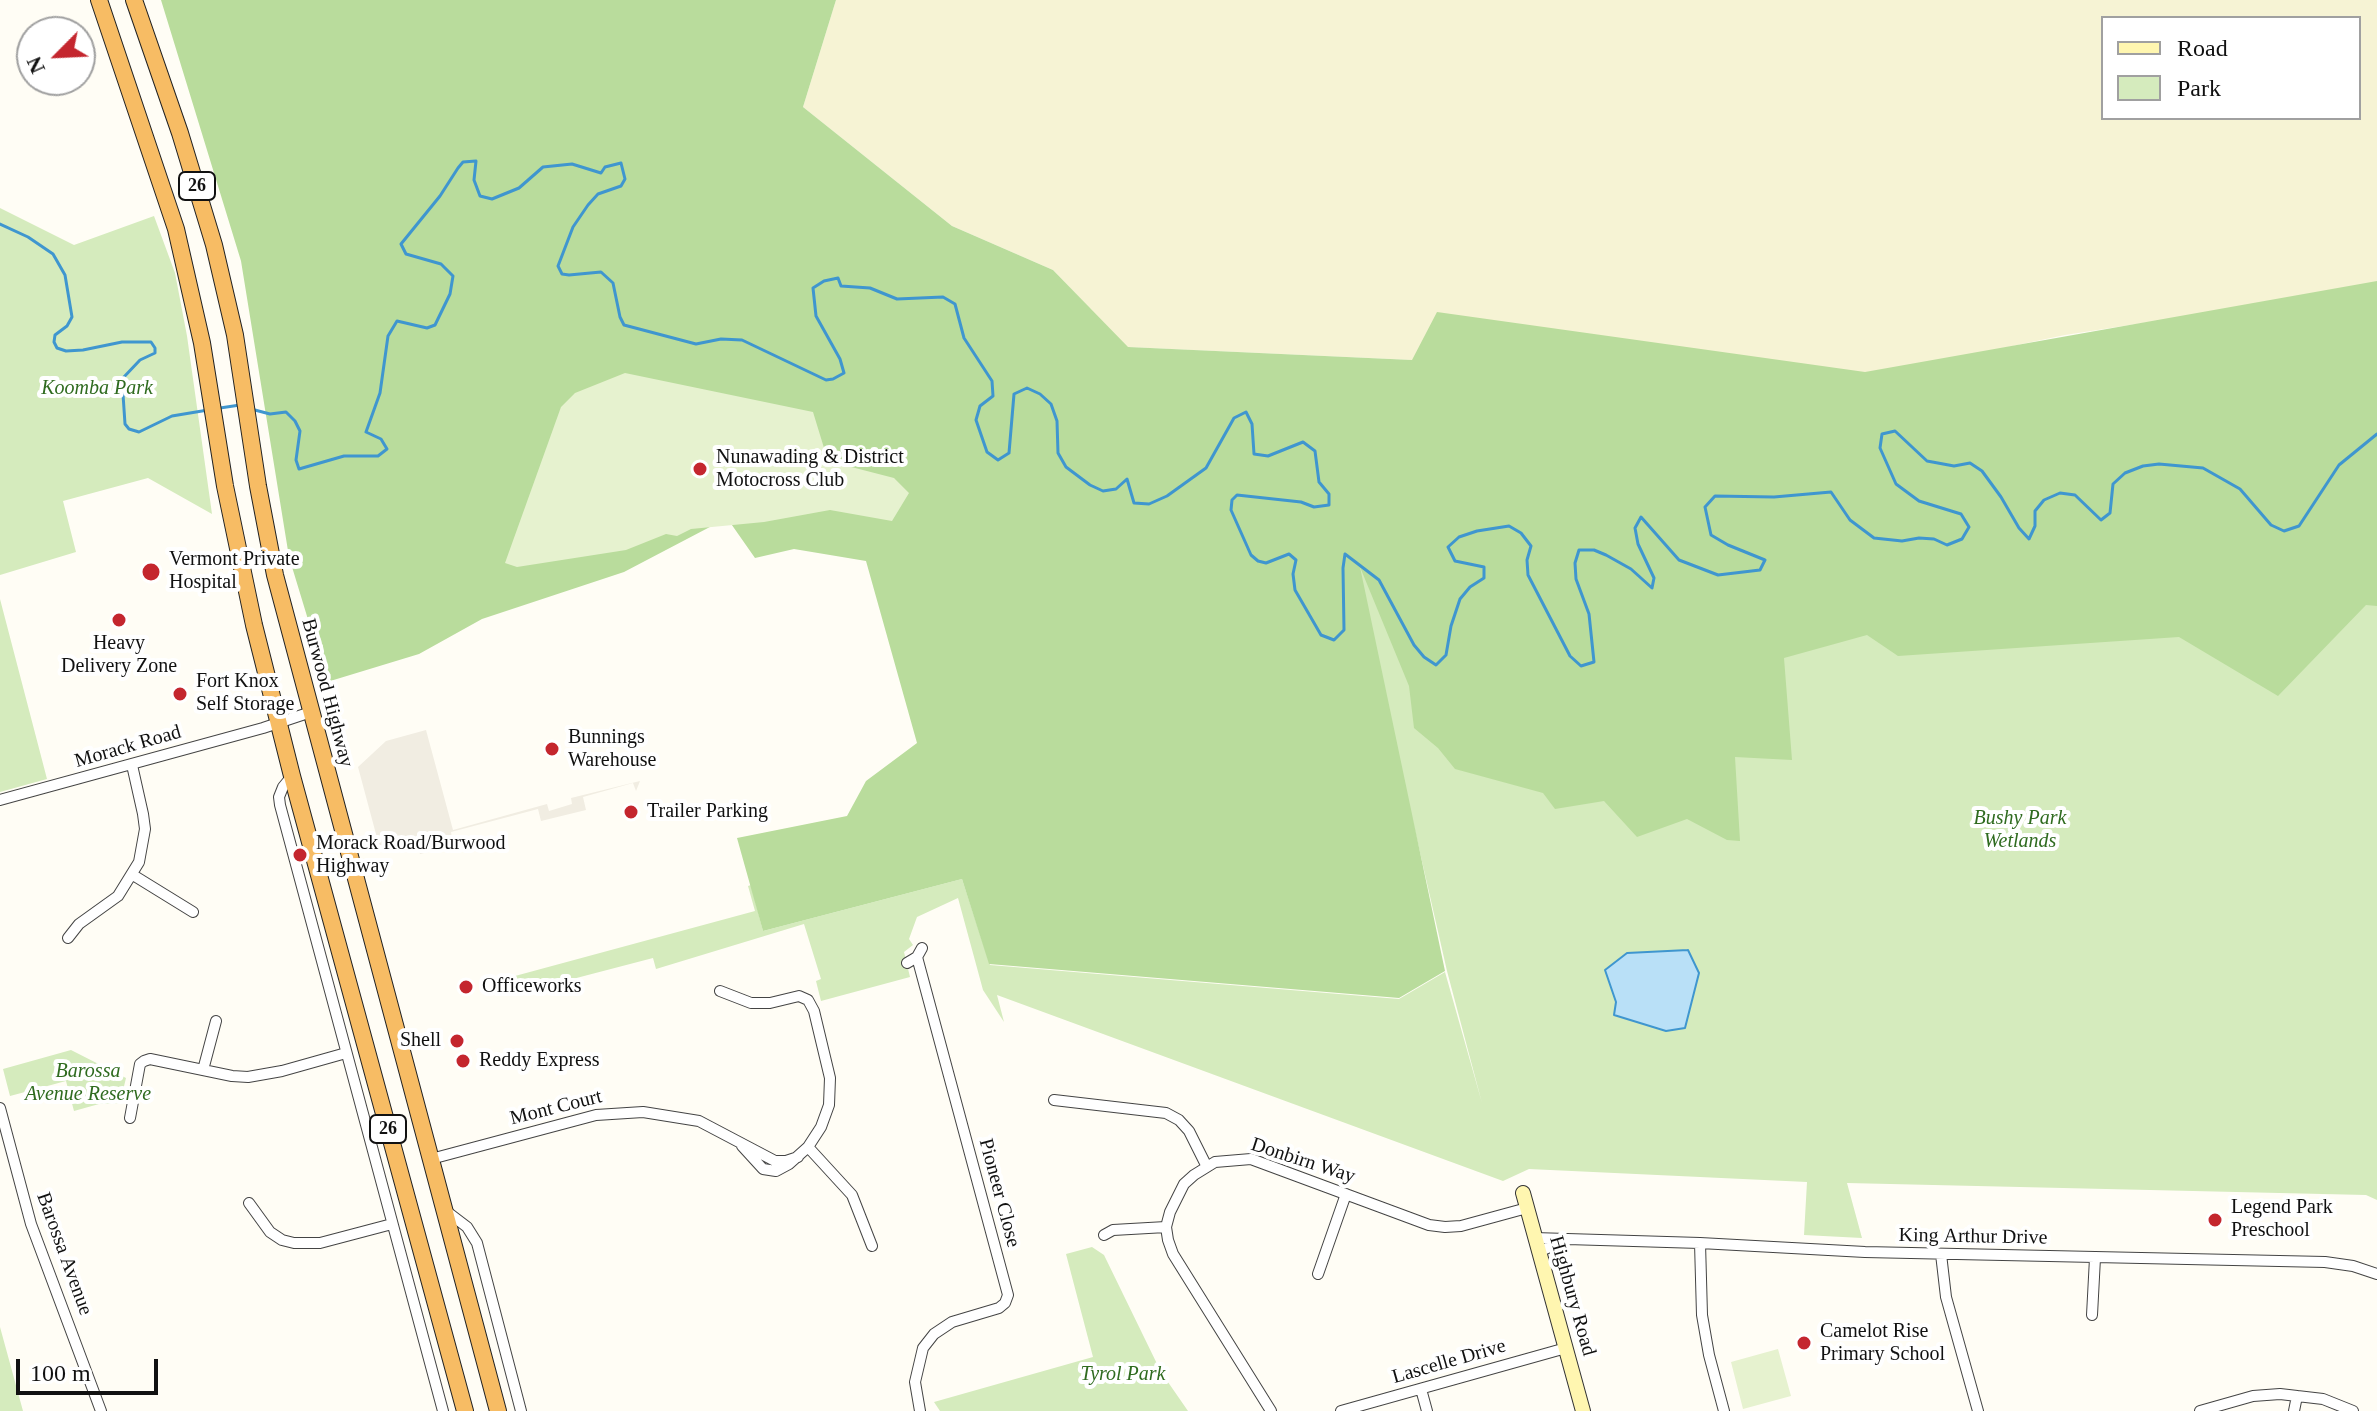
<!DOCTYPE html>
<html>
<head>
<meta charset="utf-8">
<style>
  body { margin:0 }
  #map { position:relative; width:2377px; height:1411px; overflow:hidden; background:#fffdf5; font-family:Georgia,serif }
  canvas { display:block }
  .legend { position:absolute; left:2101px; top:16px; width:260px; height:104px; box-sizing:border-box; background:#fff; border:2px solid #a0a0a0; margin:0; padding:10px 14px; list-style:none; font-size:24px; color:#111 }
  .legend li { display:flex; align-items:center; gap:16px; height:40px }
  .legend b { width:40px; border:2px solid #a0a0a0 }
  .north { position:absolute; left:16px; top:16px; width:80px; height:80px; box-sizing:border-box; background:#fff; border:2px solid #a0a0a0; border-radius:50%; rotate:246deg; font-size:22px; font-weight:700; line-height:32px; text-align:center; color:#111 }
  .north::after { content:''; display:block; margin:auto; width:28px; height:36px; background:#c4262e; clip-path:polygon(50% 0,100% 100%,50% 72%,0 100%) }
  .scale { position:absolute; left:16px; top:1359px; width:142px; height:36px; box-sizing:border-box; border:4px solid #111; border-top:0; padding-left:10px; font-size:24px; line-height:28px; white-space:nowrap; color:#111; -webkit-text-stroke:6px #fff; paint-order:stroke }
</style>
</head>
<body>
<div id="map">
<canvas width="2377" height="1411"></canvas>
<ul class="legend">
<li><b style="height:10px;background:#fff6b0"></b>Road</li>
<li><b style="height:22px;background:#d5ebbd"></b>Park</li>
</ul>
<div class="north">N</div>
<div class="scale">100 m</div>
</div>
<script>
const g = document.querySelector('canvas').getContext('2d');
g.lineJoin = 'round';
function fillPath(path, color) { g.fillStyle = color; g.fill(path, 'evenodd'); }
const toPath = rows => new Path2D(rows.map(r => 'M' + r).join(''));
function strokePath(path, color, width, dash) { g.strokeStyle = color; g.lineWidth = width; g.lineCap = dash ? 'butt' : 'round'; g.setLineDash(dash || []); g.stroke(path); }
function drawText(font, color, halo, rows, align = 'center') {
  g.font = font + ' Georgia,serif'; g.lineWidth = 8; g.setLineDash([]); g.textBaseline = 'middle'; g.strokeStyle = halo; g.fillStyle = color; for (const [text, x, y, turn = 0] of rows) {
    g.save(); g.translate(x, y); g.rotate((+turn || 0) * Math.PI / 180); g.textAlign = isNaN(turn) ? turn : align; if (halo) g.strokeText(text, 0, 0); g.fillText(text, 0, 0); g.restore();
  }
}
const farmland = toPath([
  [836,0,2377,0,2377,287,2065,335,1879,374,1412,360,1127,347,1053,270,952,226,803,107],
  [2103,18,2359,18,2359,118,2103,118]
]);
const green = toPath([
  [0,208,74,245,154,216,175,273,187,336,212,514,148,478,63,501,76,552,0,575],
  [2377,466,2377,1200,2366,1195,1847,1183,1862,1238,1804,1235,1807,1182,1529,1169,1503,1181,997,995,1004,1022,983,990,958,898,917,917,909,939,913,945,904,952,910,977,821,1001,816,981,821,979,804,924,656,969,653,958,519,993,515,976,755,911,748,886,751,885,763,931,962,879,990,965,1399,999,1445,972,1482,1103,1447,971,1354,563],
  [0,599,47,779,0,792],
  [71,1050,126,1078,120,1103,99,1104,74,1111,66,1081,10,1096,3,1069],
  [1092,1247,1104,1255,1161,1372,1188,1411,940,1411,934,1402,1093,1357,1066,1254],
  [0,1327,23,1411,0,1411]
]);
const forest = toPath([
  [161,0,836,0,803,107,952,226,1053,270,1128,347,1412,360,1437,312,1865,372,2377,281,2377,606,2366,605,2278,696,2179,637,1898,656,1867,635,1784,658,1792,760,1735,757,1740,841,1727,840,1687,819,1637,837,1604,801,1555,809,1543,793,1455,769,1438,748,1414,728,1409,686,1360,567,1445,971,1399,998,989,964,962,879,763,931,737,838,847,816,866,781,917,743,866,561,794,549,755,558,727,518,624,572,482,619,419,654,327,682,289,557,241,261]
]);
const pitch = toPath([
  [625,373,813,412,828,461,894,478,909,493,892,521,830,510,764,522,691,529,677,536,666,534,626,550,517,567,505,563,561,407,575,393],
  [1778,1349,1791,1396,1743,1409,1731,1362]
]);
const plaza = toPath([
  [426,730,453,830,547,804,549,811,572,804,571,798,640,781,636,791,633,783,583,797,586,810,541,821,538,809,451,832,452,839,447,842,449,847,420,854,416,842,380,849,358,767,386,741]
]);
const water = toPath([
  [1688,950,1699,973,1685,1028,1666,1031,1614,1015,1616,1002,1605,970,1627,953,1688,950]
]);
const stream = toPath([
  [0,224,28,237,53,254,65,275,72,317,67,326,55,335,54,342,57,348,66,351,83,350,122,342,151,342,155,348,155,353,140,360,122,379,125,424,129,429,139,432,172,416,208,410],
  [220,408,240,405],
  [251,409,270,414,286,412,295,421,300,431,296,460,299,469,344,456,378,456,387,449,381,439,366,432,380,393,388,336,397,321,427,328,435,325,450,294,453,276,441,264,406,254,401,244,440,196,458,168,463,162,476,161,474,180,480,196,492,199,519,188,543,167,572,164,601,173,605,167,621,163,625,179,621,186,598,194,588,205,573,227,558,266,562,274,569,275,601,272,613,283,620,317,624,325,696,344,721,339,742,340,826,380,833,379,844,373,840,359,816,316,813,288,824,281,838,278,841,286,870,288,897,299,943,297,955,304,964,338,992,381,993,396,980,406,976,420,987,452,998,460,1009,453,1014,394,1027,388,1040,394,1051,404,1057,421,1058,453,1066,467,1090,485,1103,491,1116,489,1127,479,1134,503,1149,504,1167,496,1206,468,1234,418,1246,412,1252,424,1254,454,1268,456,1303,442,1315,451,1319,482,1329,494,1329,505,1314,507,1301,502,1237,495,1232,500,1231,510,1251,555,1258,561,1266,563,1289,554,1296,560,1293,574,1295,590,1321,635,1334,640,1344,630,1343,568,1345,554,1379,580,1414,645,1424,657,1436,665,1446,655,1451,626,1460,599,1470,587,1484,578,1484,567,1455,561,1448,547,1459,537,1477,531,1509,526,1521,533,1531,546,1527,560,1528,575,1570,656,1581,666,1594,662,1589,614,1576,579,1575,563,1579,550,1594,550,1606,555,1631,569,1652,588,1654,578,1638,544,1635,528,1641,517,1679,560,1718,575,1760,570,1765,560,1728,545,1711,535,1705,507,1715,496,1774,497,1831,492,1850,520,1874,538,1902,541,1919,538,1934,539,1947,545,1962,539,1969,527,1961,514,1919,501,1896,484,1880,448,1882,434,1895,431,1927,461,1954,466,1970,463,1982,471,2001,497,2019,528,2029,539,2035,526,2035,511,2044,500,2060,493,2075,495,2101,520,2110,513,2113,484,2125,473,2143,466,2159,464,2203,468,2240,489,2271,525,2284,531,2299,526,2339,465,2377,434]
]);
const minor = toPath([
  [292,776,283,787,279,797,280,805,443,1411],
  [0,800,263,728,311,712],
  [133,875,193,912],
  [68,938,79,924,118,896,139,862,145,829,143,814,132,765],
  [917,957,1008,1295,1005,1303,999,1308,952,1322,934,1334,923,1348,915,1382,920,1411],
  [907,963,917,957,922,948],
  [720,991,751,1003,770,1003,799,996,808,1000,814,1011,830,1078,829,1105,821,1127,808,1147,789,1164,776,1171,763,1169,742,1146],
  [203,1070,216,1021],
  [1054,1100,1166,1113,1179,1120,1189,1131,1206,1165],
  [0,1108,31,1224,101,1411],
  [130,1118,140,1064,144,1061,150,1059,232,1076,248,1077,282,1071,346,1053],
  [808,1147,852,1195,872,1246],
  [431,1159,596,1115,643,1112,699,1121,775,1161,786,1161,798,1157],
  [249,1203,270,1232,282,1240,294,1243,320,1243,392,1224],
  [446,1211,467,1227,477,1243,521,1411],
  [1104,1235,1113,1230,1166,1227],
  [1534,1238,1700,1243,1865,1252,2325,1262,2353,1266,2377,1274],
  [1700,1243,1702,1315,1709,1355,1724,1411],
  [1539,1252,1566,1239],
  [1941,1254,1946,1297,1978,1411],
  [1318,1274,1346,1194],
  [2092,1315,2095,1258],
  [1421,1389,1427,1411],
  [1271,1411,1173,1254,1168,1240,1166,1227,1170,1212,1184,1184,1194,1175,1215,1162,1251,1159,1429,1225,1445,1227,1461,1226,1527,1208],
  [1341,1411,1566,1348],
  [2200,1411,2253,1396,2280,1394,2323,1399,2353,1411],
  [2294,1411,2297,1396]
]);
const secondary = toPath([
  [1523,1193,1583,1411]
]);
const trunk = toPath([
  [99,0,176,229,202,343,225,486,254,625,292,776,465,1411],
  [134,0,180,133,214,245,235,335,258,486,275,575,498,1411]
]);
const markers = [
  [700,469,8,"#c4262e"],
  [151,572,10,"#c4262e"],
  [119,620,8,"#c4262e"],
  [180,694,8,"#c4262e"],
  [552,749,8,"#c4262e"],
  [631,812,8,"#c4262e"],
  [300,855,8,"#c4262e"],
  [466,987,8,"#c4262e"],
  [457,1041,8,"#c4262e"],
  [463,1061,8,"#c4262e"],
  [2215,1220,8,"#c4262e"],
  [1804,1343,8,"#c4262e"]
];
const shields = [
  [197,186,36],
  [388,1129,36]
];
const shieldNames = [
  ["26",197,186],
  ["26",388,1129]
];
const parkNames = [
  ["Koomba Park",97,389],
  ["Bushy Park",2020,819],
  ["Wetlands",2020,842],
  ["Barossa",88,1072],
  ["Avenue Reserve",88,1095],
  ["Tyrol Park",1123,1375]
];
const poiNames = [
  ["Nunawading & District",716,458],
  ["Motocross Club",716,481],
  ["Vermont Private",169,560],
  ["Hospital",169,583],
  ["Heavy",119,644,"center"],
  ["Delivery Zone",119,667,"center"],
  ["Fort Knox",196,682],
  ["Self Storage",196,705],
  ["Bunnings",568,738],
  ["Warehouse",568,761],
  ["Trailer Parking",647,812],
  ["Morack Road/Burwood",316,844],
  ["Highway",316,867],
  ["Officeworks",482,987],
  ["Shell",441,1041,"right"],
  ["Reddy Express",479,1061],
  ["Legend Park",2231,1208],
  ["Preschool",2231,1231],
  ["Camelot Rise",1820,1332],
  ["Primary School",1820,1355]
];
const streetNames = [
  ["Burwood Highway",327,693,75],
  ["Morack Road",128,747,-16],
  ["Mont Court",556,1108,-14],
  ["Donbirn Way",1303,1161,18],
  ["Pioneer Close",999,1193,75],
  ["King Arthur Drive",1973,1237,1],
  ["Barossa Avenue",64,1254,70],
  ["Highbury Road",1572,1296,74],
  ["Lascelle Drive",1449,1362,-16]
];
fillPath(farmland, '#f6f3d4');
fillPath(green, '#d5ebbd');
fillPath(forest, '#b9dc9c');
fillPath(pitch, '#e6f2cf');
fillPath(plaza, '#f1ede2');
fillPath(water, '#b9e0f7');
strokePath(water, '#3f96cf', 2);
strokePath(stream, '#3f96cf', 3);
strokePath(minor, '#444', 12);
strokePath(secondary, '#333', 16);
strokePath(trunk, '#222', 18);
strokePath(minor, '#fff', 10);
strokePath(secondary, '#fff6b0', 14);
strokePath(trunk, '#f7bc64', 16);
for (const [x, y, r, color] of markers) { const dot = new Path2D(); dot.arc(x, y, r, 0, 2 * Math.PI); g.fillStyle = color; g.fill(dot); strokePath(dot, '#fff', 3); }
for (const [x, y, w] of shields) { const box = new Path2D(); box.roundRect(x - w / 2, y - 14, w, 28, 6); g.fillStyle = '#fff'; g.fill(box); strokePath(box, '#111', 2); }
drawText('bold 18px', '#111', null, shieldNames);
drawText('italic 20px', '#2f6b1f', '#fff', parkNames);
drawText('20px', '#111', '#fff', poiNames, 'left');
drawText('20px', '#111', '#fff', streetNames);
</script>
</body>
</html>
